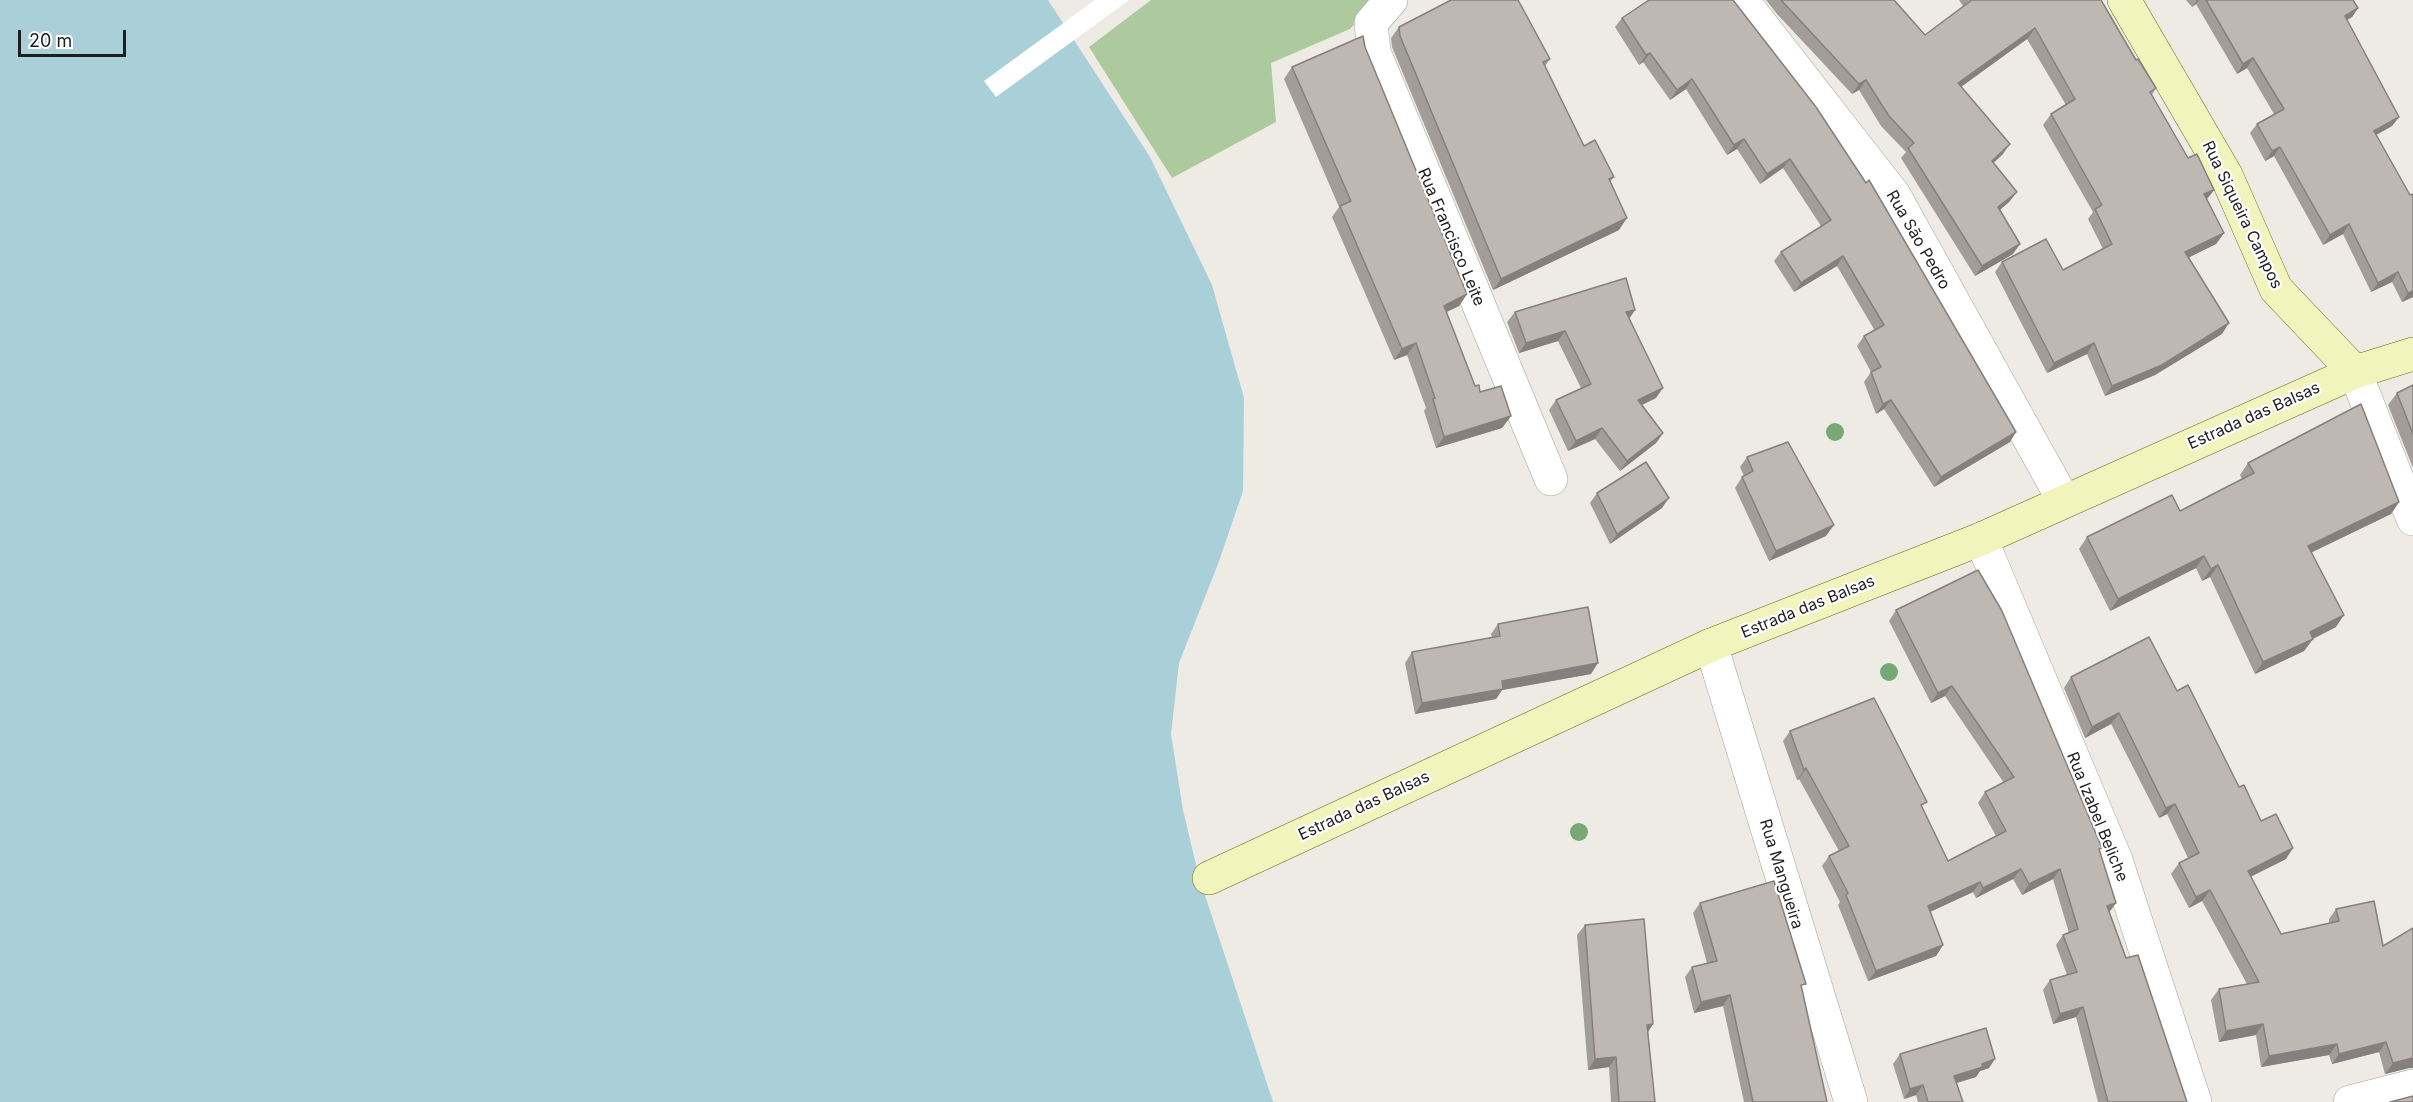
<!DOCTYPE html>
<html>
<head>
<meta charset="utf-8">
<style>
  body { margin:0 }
  #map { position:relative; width:2413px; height:1102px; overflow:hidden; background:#eeebe5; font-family:Inter,sans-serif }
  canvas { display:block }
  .scale { position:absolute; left:18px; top:30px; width:108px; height:27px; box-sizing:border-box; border:3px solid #1e1e1e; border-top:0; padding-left:8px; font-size:18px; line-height:21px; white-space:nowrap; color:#1e1e1e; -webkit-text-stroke:4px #fff; paint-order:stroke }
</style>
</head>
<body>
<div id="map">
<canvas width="2413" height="1102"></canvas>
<div class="scale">20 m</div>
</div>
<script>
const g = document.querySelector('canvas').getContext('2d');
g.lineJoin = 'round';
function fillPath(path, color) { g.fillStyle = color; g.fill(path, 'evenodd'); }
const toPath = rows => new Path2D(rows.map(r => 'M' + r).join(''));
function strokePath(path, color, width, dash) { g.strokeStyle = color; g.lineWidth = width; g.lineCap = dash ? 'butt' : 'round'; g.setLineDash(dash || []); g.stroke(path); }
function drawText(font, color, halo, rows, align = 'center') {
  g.font = font + ' Inter,sans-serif'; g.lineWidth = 4.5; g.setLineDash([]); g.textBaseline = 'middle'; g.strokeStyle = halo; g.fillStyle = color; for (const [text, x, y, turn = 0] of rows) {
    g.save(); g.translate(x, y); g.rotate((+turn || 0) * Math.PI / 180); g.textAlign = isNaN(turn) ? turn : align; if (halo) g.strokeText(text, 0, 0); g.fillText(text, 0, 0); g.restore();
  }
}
const forest = toPath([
  [1151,0,1376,0,1350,29,1271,63,1276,122,1172,178,1089,47]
]);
const water = toPath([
  [0,0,1048,0,1150,157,1212,285,1244,398,1243,491,1218,564,1179,663,1171,734,1183,810,1199,877,1273,1102,0,1102]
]);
const pier = toPath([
  [1095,0,1129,0,996,97,984,81]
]);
const street = toPath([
  [1391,0,1371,23,1374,52,1551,479],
  [1742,0,1894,195,2064,501],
  [2355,372,2413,519],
  [1981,539,2116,860,2195,1102],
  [1711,645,1851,1102],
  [2350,1102,2413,1086]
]);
const secondary = toPath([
  [2124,0,2226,175,2276,289,2355,372],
  [1209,878,1711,645,1981,539,2355,372,2413,354]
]);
const trees = [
  [1835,432],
  [1889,672],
  [1579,832]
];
const wall = toPath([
  [1733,0,2010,442,1934,487,1884,409,1876,414,1864,382,1871,372,1857,346,1864,336,1875,331,1837,266,1794,292,1774,261,1781,252,1821,226,1783,168,1760,184,1737,149,1727,155,1686,89,1670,100,1643,62,1639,65,1615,27,1622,18],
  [1766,0,1894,0,1925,35,1963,6,1959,0,2101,0,2136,60,2156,88,2152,95,2188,158,2214,190,2207,199,2224,233,2216,244,2188,257,2222,334,2155,375,2105,396,2087,354,2047,373,1995,272,2002,262,2063,270,2103,249,2088,219,2093,212,2043,125,2051,114,2066,105,2027,39,1961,87,2003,154,1993,163,2017,192,2009,202,2000,210,2013,254,1975,276,1901,158,1906,152,1881,126,1859,90,1852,94,1777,14],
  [2186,0,2353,0,2358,8,2352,17,2347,20,2399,117,2392,126,2376,135,2410,195,2413,194,2413,297,2402,302,2392,282,2371,292,2343,234,2323,245,2274,156,2265,161,2250,133,2257,124,2274,114,2247,68,2237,74,2196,4,2192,7],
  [1399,27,1550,59,1545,66,1584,146,1614,177,1610,182,1619,230,1493,290,1392,47,1391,38],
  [1365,47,1467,294,1459,306,1446,312,1475,386,1480,392,1511,416,1502,428,1436,448,1424,411,1426,408,1407,355,1394,360,1332,217,1339,207,1284,79,1292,67],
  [1635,310,1629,319,1656,398,1642,405,1663,433,1656,443,1620,471,1595,439,1568,451,1549,410,1556,400,1581,388,1558,341,1519,353,1507,322,1515,312],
  [2413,385,2413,468,2388,405,2397,393],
  [1747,457,1826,536,1769,561,1735,488,1742,477,1744,476,1740,467],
  [2248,463,2399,502,2391,514,2312,552,2336,627,2313,639,2304,651,2255,674,2210,577,2202,581,2196,568,2110,611,2079,549,2087,537,2180,511,2242,479,2240,475],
  [1597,493,1662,508,1610,544,1590,503],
  [1896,610,2100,851,2109,912,2126,958,2187,1102,2098,1102,2076,1017,2053,1024,2043,990,2050,980,2067,975,2056,945,2063,935,2069,933,2053,879,2022,895,2013,879,1976,898,1973,892,1930,912,1943,945,1936,956,1868,981,1838,905,1840,902,1822,866,1829,856,1839,851,1799,779,1797,780,1783,741,1790,731,1922,808,1948,861,1996,836,1978,803,1985,792,2004,783,1945,696,1931,703,1889,621],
  [1498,624,1591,674,1502,690,1496,699,1415,714,1405,663,1412,652,1492,638,1491,634],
  [2071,677,2177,691,2286,859,2250,877,2281,934,2329,923,2329,919,2336,909,2383,946,2413,928,2413,1068,2409,1068,2385,1074,2379,1052,2332,1064,2329,1055,2261,1067,2256,1035,2219,1042,2211,1000,2219,989,2247,984,2202,901,2189,908,2171,874,2179,863,2188,858,2167,814,2159,818,2111,724,2085,738,2064,688],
  [1700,903,1802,989,1827,1102,1744,1102,1723,1006,1694,1013,1685,977,1692,967,1707,963,1693,913],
  [1585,925,1653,1024,1648,1032,1655,1102,1611,1102,1609,1067,1588,1070,1577,935],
  [1900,1054,1989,1068,1980,1071,1976,1077,1956,1083,1963,1102,1918,1102,1916,1095,1904,1099,1893,1064]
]);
const shadedWall = toPath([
  [2197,0,2199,0,2196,4,2192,7],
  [2358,8,2352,17,2338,25,2345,16],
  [2035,28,2027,39,1951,94,1958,83],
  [1650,53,1643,62,1639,65,1646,55],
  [2253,58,2247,68,2237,74,2243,64],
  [1692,79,1686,89,1670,100,1677,90],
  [1866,80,1859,90,1852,94,1859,84],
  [2399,117,2392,126,2367,140,2374,131],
  [1744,139,1737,149,1727,155,1734,145],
  [2010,144,2003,154,1985,171,1992,161],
  [2280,147,2274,156,2265,161,2272,151],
  [1790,159,1783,168,1760,184,1767,174],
  [2214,190,2206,200,2204,194],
  [2017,192,2009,202,1991,217,1998,207],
  [1627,218,1619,230,1493,290,1501,279],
  [2349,224,2343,234,2323,245,2330,235],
  [2224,233,2216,244,2178,263,2185,252],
  [2020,244,2013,254,1975,276,1982,266],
  [1843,256,1837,266,1794,292,1801,283],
  [2398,272,2392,282,2371,292,2378,283],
  [2413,291,2413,297,2402,302,2408,293],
  [1467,294,1459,306,1436,317,1444,306],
  [1635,310,1628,320,1626,312],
  [2229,323,2222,334,2155,375,2105,396,2112,386],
  [1565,331,1558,341,1519,353,1526,343],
  [1416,343,1407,355,1394,360,1402,349],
  [2094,343,2087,354,2047,373,2054,363],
  [1663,388,1656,398,1631,410,1638,400],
  [1891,400,1884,409,1876,414,1883,404],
  [1511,416,1502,428,1436,448,1444,437],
  [1602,428,1595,439,1568,451,1576,441],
  [2016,432,2010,442,1934,487,1941,477],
  [1663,433,1656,443,1620,471,1627,461],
  [1669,498,1662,508,1610,544,1617,534],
  [2399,502,2391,514,2300,558,2308,546],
  [1834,525,1826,536,1769,561,1776,551],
  [2204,556,2196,568,2110,611,2118,599],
  [2218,565,2210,577,2202,581,2211,569],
  [2344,615,2336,627,2308,641,2313,639,2304,651,2255,674,2263,662,2310,632],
  [1598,663,1591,674,1502,690,1496,699,1415,714,1422,703,1502,681],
  [1952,686,1945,696,1931,703,1938,693],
  [2119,713,2111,724,2085,738,2092,727],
  [1806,768,1799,779,1797,780,1804,770],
  [2175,804,2167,814,2159,818,2166,808],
  [2293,848,2286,859,2240,882,2248,871],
  [2021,869,2013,879,1976,898,1983,888],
  [2060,869,2053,879,2022,895,2029,884],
  [1980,882,1973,892,1921,916,1928,906],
  [2210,890,2202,901,2189,908,2196,897],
  [2116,903,2108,914,2107,906],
  [1943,945,1936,956,1868,981,1876,971],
  [1730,995,1723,1006,1694,1013,1701,1002],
  [2083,1007,2076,1017,2053,1024,2060,1014],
  [1653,1024,1646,1035,1647,1025],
  [2263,1024,2256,1035,2219,1042,2226,1031],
  [2386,1042,2379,1052,2332,1064,2339,1054],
  [2337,1044,2329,1055,2261,1067,2269,1056],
  [1616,1057,1609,1067,1588,1070,1595,1059],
  [2413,1058,2413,1068,2409,1068,2385,1074,2393,1063],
  [1995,1059,1989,1068,1980,1071,1976,1077,1947,1086,1954,1076],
  [1923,1085,1916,1095,1904,1099,1910,1089]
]);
const building = toPath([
  [1451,0,1518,0,1550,59,1543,62,1584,146,1595,140,1614,177,1609,179,1627,218,1501,279,1400,36,1399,27,1451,0],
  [1649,0,1733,0,1816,107,1866,183,1869,180,2016,432,1941,477,1891,400,1883,404,1871,372,1881,367,1864,336,1884,325,1843,256,1801,283,1781,252,1831,220,1790,159,1767,174,1744,139,1734,145,1692,79,1677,90,1650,53,1646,55,1622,18,1649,0],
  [1781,0,1894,0,1925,35,1972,0,2101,0,2136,60,2138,59,2156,88,2150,92,2188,158,2197,154,2214,190,2204,194,2224,233,2185,252,2229,323,2162,365,2112,386,2094,343,2054,363,2002,262,2046,239,2063,270,2112,244,2095,209,2102,205,2051,114,2075,99,2035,28,1958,83,2010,144,1992,161,2017,192,1998,207,2020,244,1982,266,1908,148,1914,143,1889,116,1866,80,1859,84,1781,0],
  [2206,0,2353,0,2358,8,2345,16,2399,117,2374,131,2410,195,2413,194,2413,291,2408,293,2398,272,2378,283,2349,224,2330,235,2280,147,2272,151,2257,124,2284,109,2253,58,2243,64,2206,0],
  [1363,36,1365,47,1467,294,1444,306,1453,329,1475,386,1479,385,1480,392,1501,386,1511,416,1444,437,1433,399,1435,398,1416,343,1402,349,1340,206,1351,201,1292,67,1363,36],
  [1626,278,1635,310,1626,312,1663,388,1638,400,1663,433,1627,461,1602,428,1576,441,1556,400,1591,384,1565,331,1526,343,1515,312,1626,278],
  [2413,385,2413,434,2397,393,2413,385],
  [2361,404,2399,502,2308,546,2344,615,2310,632,2313,639,2263,662,2218,565,2211,569,2204,556,2118,599,2087,537,2172,495,2180,511,2254,473,2248,463,2361,404],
  [1788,442,1834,525,1776,551,1742,477,1753,471,1747,457,1788,442],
  [1646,462,1669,498,1617,534,1597,493,1646,462],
  [1978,570,2002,611,2102,848,2099,849,2116,903,2107,906,2126,958,2138,955,2187,1102,2108,1102,2083,1007,2060,1014,2050,980,2077,972,2063,935,2078,929,2060,869,2029,884,2021,869,1983,888,1980,882,1928,906,1943,945,1876,971,1846,895,1848,893,1829,856,1849,846,1806,768,1804,770,1790,731,1874,698,1927,802,1921,805,1948,861,2006,831,1985,792,2014,777,1952,686,1938,693,1896,610,1978,570],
  [1588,607,1598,663,1502,681,1503,689,1422,703,1412,652,1500,636,1498,624,1588,607],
  [2149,637,2177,691,2188,685,2239,787,2244,785,2261,821,2276,814,2293,848,2248,871,2281,934,2339,921,2336,909,2374,901,2383,946,2413,928,2413,1058,2393,1063,2386,1042,2339,1054,2337,1044,2269,1056,2263,1024,2226,1031,2219,989,2259,982,2210,890,2196,897,2179,863,2199,853,2175,804,2166,808,2119,713,2092,727,2071,677,2149,637],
  [1774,881,1806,984,1801,985,1827,1102,1753,1102,1730,995,1701,1002,1692,967,1717,961,1700,903,1774,881],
  [1644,919,1653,1024,1647,1025,1655,1102,1619,1102,1616,1057,1595,1059,1585,925,1644,919],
  [1986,1028,1995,1059,1982,1064,1983,1067,1954,1076,1963,1102,1928,1102,1923,1085,1910,1089,1900,1054,1986,1028],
  [2413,1096,2413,1102,2390,1102,2413,1096]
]);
const streetNames = [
  ["Rua Siqueira Campos",2242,215,64],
  ["Rua Francisco Leite",1451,237,67],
  ["Rua São Pedro",1918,240,60],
  ["Estrada das Balsas",2254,416,-24],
  ["Estrada das Balsas",1808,607,-22],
  ["Estrada das Balsas",1364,806,-25],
  ["Rua Izabel Beliche",2097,817,68],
  ["Rua Mangueira",1781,874,73]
];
fillPath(forest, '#acca9d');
fillPath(water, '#a9cfd8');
fillPath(pier, '#fff');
strokePath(street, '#a2a2a2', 34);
strokePath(secondary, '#646c0e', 34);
strokePath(street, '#fff', 33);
strokePath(secondary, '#f2f4be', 33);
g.fillStyle = '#77a976';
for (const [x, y] of trees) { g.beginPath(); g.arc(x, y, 9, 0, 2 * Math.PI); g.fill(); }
fillPath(wall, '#a39d99');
fillPath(shadedWall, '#85807d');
fillPath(building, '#beb7b2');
strokePath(building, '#85807d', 1.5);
drawText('16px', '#1e1e1e', '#fff', streetNames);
</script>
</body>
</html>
